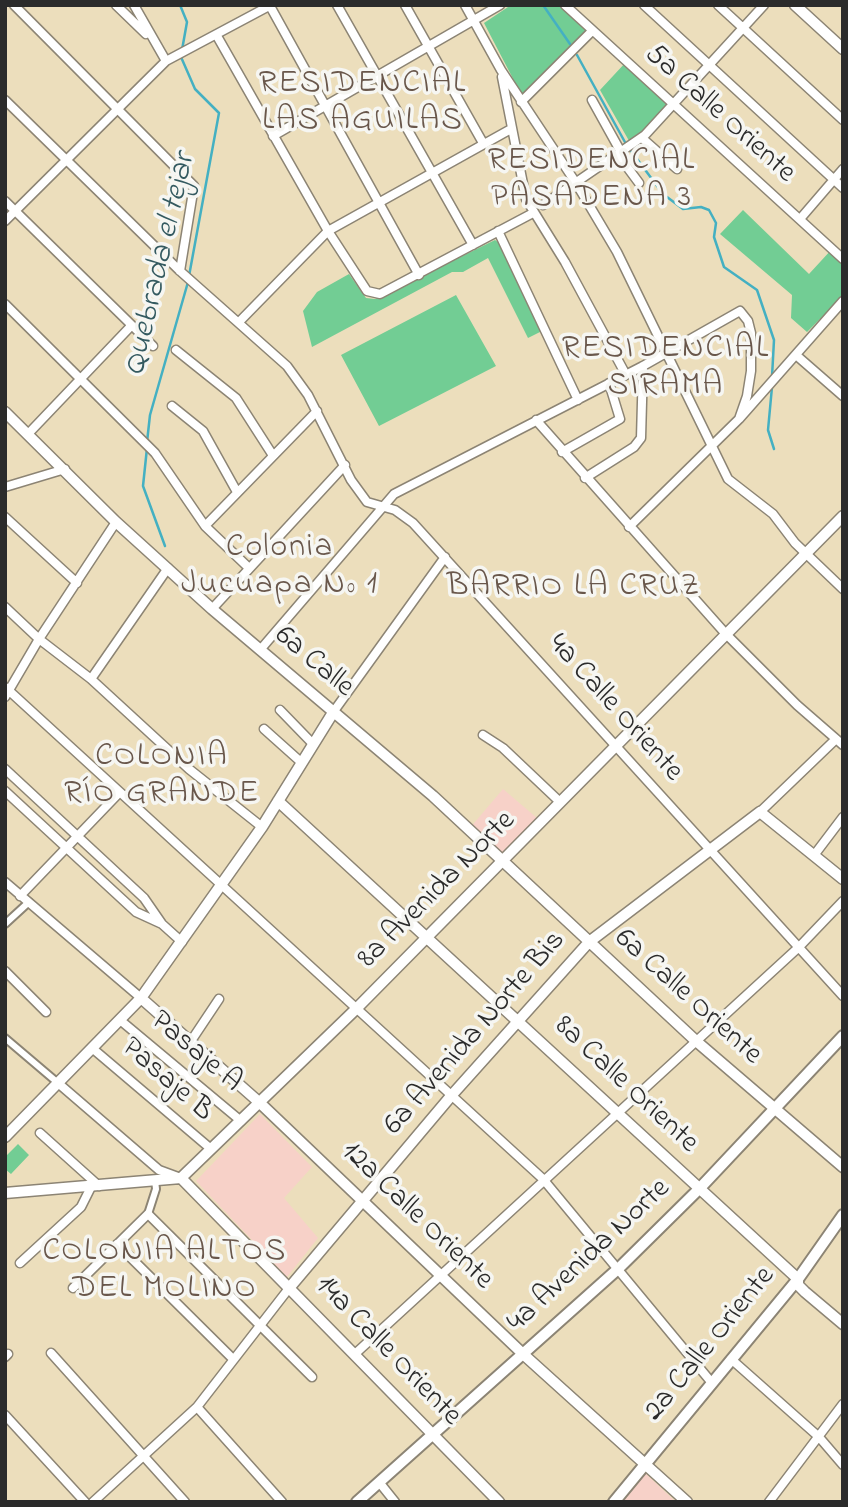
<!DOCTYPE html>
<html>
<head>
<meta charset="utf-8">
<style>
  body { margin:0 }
  #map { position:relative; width:848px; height:1507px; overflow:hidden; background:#ecdebc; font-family:"Indie Flower",sans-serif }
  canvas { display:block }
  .frame { position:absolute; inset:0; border:7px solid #2b2b2b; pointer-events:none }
</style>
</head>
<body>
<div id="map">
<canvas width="848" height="1507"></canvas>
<div class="frame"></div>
</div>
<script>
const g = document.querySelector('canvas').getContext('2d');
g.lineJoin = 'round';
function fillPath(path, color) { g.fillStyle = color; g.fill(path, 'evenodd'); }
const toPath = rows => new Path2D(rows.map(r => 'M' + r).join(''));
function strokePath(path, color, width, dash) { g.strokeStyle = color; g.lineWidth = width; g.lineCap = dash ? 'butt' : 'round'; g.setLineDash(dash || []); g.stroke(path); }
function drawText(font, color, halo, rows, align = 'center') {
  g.font = font + ' "Indie Flower",sans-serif'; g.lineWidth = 7; g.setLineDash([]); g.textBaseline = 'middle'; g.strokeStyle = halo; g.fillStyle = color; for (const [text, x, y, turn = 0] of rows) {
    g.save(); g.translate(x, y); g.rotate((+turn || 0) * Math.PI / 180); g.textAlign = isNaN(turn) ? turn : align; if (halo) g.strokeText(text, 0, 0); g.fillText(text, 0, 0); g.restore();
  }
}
const built = toPath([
  [503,789,537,818,501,857,469,829],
  [260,1114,312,1167,284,1198,318,1238,287,1277,196,1181],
  [641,1472,645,1473,676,1502,617,1502]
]);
const green = toPath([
  [511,5,560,5,587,30,522,96,484,23],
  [626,62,673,105,632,146,600,90],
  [743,210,809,274,832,249,843,259,843,301,824,322,820,319,807,332,791,318,792,295,720,234],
  [495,240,501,244,542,331,528,338,488,258,463,272,452,272,312,347,303,311,317,292,349,274,366,298,375,299],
  [456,295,496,366,379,426,341,355],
  [18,1144,29,1155,11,1174,5,1169,5,1157]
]);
const stream = toPath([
  [180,5,187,22,182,50],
  [543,5,570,44],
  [577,55,626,144,663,194,683,209,701,207,709,210,716,223,714,237,724,267,757,290,774,340,772,377],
  [181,57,195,89,219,113,189,276],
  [772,387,768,430,774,449],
  [147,442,150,415,188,282],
  [147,448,143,486,165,546]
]);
const pedestrian = toPath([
  [5,924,29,902],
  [5,1038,58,1083],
  [148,1214,156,1189,155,1180]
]);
const minor = toPath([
  [14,5,194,186,180,271],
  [116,5,146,34],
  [134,5,166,61],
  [337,5,473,245],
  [405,5,483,143],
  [465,5,501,70,576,183,617,252,728,479,773,514,795,543,843,589],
  [565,5,843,259],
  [644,5,843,188],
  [718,5,843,120],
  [270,6,419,275],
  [217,36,328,231,367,291,380,294,533,213],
  [502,77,526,199,565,262,626,375],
  [5,100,180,271,287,366,308,395,351,480,367,502,395,510,413,523,843,996],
  [592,100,622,154],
  [521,102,592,31],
  [273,136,500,5],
  [642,138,677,169],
  [619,156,639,183],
  [5,201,153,346],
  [543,205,645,135,764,5],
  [800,219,843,169],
  [5,221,166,61,271,5],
  [498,231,578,400],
  [5,304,155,453,205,526,249,568],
  [239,322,328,231,511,129],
  [176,350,236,398,272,454],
  [796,355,843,396],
  [172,406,203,431,237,492],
  [536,420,725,633,797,705,843,745],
  [28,434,131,326],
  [562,452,620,419,609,383],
  [585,478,634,447,641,438,643,366],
  [5,487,65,469],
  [5,517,77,583],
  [205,526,317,411],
  [629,527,739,419,843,301],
  [5,607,39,639,91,679,189,769,262,827],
  [212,609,345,465],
  [260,650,394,494,643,366,740,311,748,321,751,333,751,371,747,396,739,419],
  [91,679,168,568],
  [5,687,543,1179,712,1383],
  [5,697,39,639,116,522],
  [280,710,313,744],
  [334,711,445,557],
  [264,729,302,763],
  [483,735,503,748,560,802],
  [5,769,144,898,162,924,182,942],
  [5,791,136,912,160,923],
  [760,812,836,739],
  [815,854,843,817],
  [5,882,141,998],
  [20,896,119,793],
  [5,971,46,1012],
  [120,1020,241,1121],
  [191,1041,219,999],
  [92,1048,211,1149],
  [58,1083,159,1170,178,1177],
  [40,1133,99,1186],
  [117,1244,233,1359],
  [20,1263,81,1207,91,1187],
  [73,1288,148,1214,312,1377],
  [51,1353,185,1502],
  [356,1353,799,947,843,901],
  [5,1357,8,1354],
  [731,1359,819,1437,843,1465],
  [197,1407,282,1502],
  [5,1415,85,1502],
  [379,1482,395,1502],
  [93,1502,197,1407,290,1287],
  [769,1502,843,1404]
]);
const tertiary = toPath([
  [795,5,843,49],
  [5,412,116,522,212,609,433,796,696,1041,843,1167],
  [278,801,798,1279,798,1285,805,1292,843,1324],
  [141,998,260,1103,523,1354,687,1502],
  [5,1137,141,998,262,827,334,711],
  [181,1178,355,1010,843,516],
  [181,1178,499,1502],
  [5,1193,181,1178],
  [290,1287,451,1096,589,942,760,812,843,879]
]);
const secondary = toPath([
  [357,1502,619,1268,700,1188,843,1036],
  [614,1502,798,1279,843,1215]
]);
const streetNames = [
  ["5a Calle Oriente",719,115,42],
  ["6a Calle",313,663,40],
  ["4a Calle Oriente",614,709,48],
  ["8a Avenida Norte",438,891,-45],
  ["6a Calle Oriente",687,998,42],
  ["6a Avenida Norte Bis",476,1034,-49],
  ["Pasaje A",195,1053,40],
  ["Pasaje B",166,1081,41],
  ["8a Calle Oriente",625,1086,43],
  ["12a Calle Oriente",416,1217,44],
  ["4a Avenida Norte",590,1257,-43],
  ["2a Calle Oriente",711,1345,-51],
  ["14a Calle Oriente",387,1352,46]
];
const neighbourhoodNames = [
  ["RESIDENCIAL",363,86],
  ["LAS AGUILAS",363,123],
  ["RESIDENCIAL",592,163],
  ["PASADENA 3",592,200],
  ["RESIDENCIAL",666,351],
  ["SIRAMA",666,388],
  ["Colonia",280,550],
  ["Jucuapa Nº 1",280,587],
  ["BARRIO LA CRUZ",574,589],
  ["COLONIA",162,759],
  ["RÍO GRANDE",162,796],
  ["COLONIA ALTOS",165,1254],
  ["DEL MOLINO",165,1291]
];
const waterNames = [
  ["Quebrada el tejar",162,265,-77]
];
fillPath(built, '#f7d1c8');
fillPath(green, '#72cd94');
strokePath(stream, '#44b0c2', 2.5);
strokePath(pedestrian, '#8c8474', 10);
strokePath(minor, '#8c8474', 11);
strokePath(tertiary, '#8c8474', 13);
strokePath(secondary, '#8c8474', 14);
strokePath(pedestrian, '#fff', 6);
strokePath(minor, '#fff', 8);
strokePath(tertiary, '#fff', 10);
strokePath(secondary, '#fff', 10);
drawText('30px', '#2b2b2b', '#f6f6f2', streetNames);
g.letterSpacing = '2px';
drawText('32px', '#69574b', '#f6f6f2', neighbourhoodNames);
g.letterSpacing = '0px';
drawText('italic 32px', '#345a60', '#f6f6f2', waterNames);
</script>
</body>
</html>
